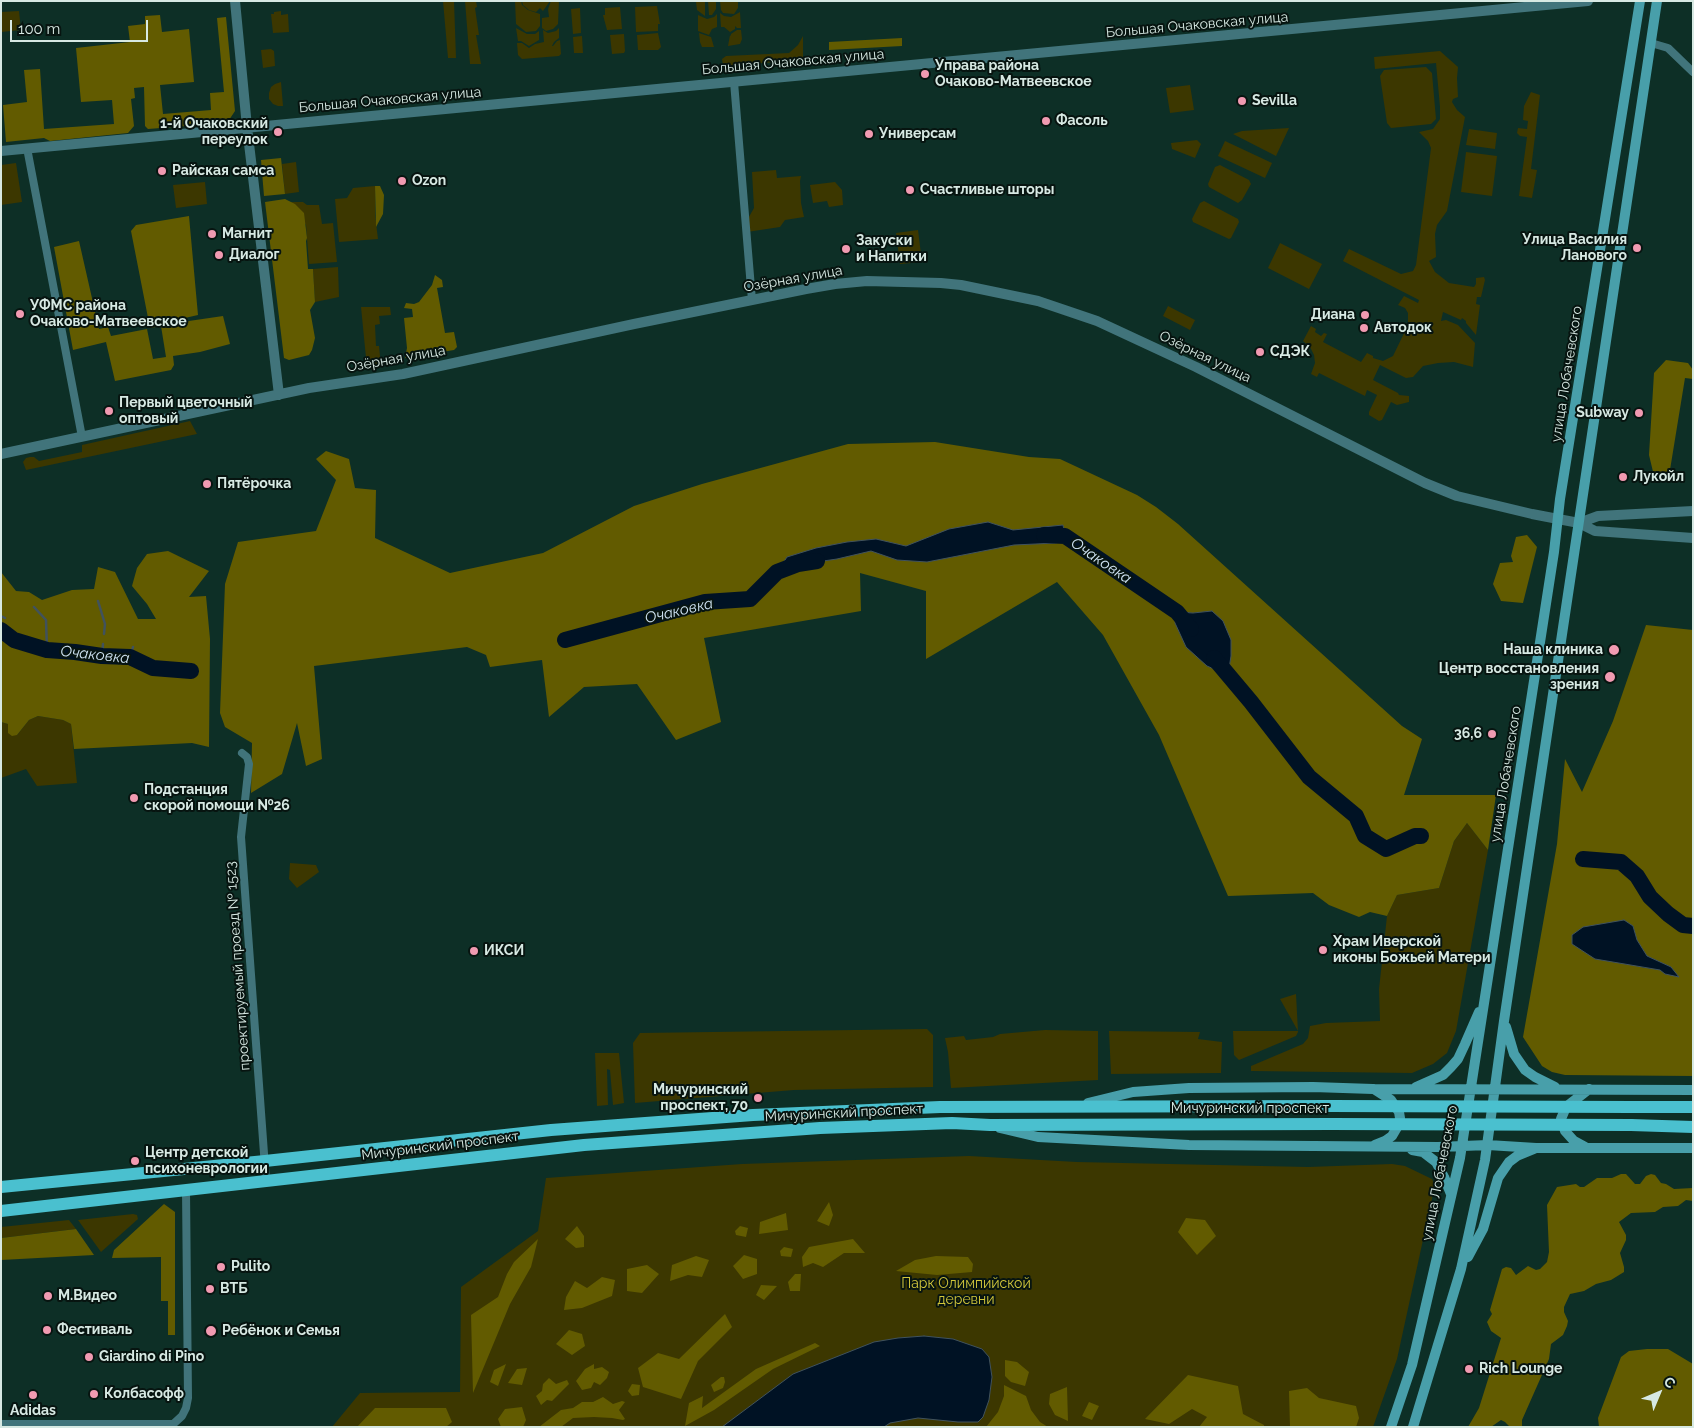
<!DOCTYPE html>
<html>
<head>
<meta charset="utf-8">
<style>
  body { margin:0 }
  #map { position:relative; width:1694px; height:1428px; overflow:hidden; background:#0d2f26; font-family:Raleway,sans-serif }
  canvas { display:block }
  .frame { position:absolute; inset:0; border:2px solid #d7e9e3; pointer-events:none }
  .north { position:absolute; left:1634px; top:1368px; width:50px; height:50px; -webkit-text-stroke:4px #071410; paint-order:stroke; rotate:45deg; font-size:14px; font-weight:700; line-height:20px; text-align:center; color:#d7e9e3 }
  .north::after { content:''; display:block; margin:auto; width:18px; height:22px; background:#d7e9e3; clip-path:polygon(50% 0,100% 100%,50% 72%,0 100%) }
  .scale { position:absolute; left:10px; top:20px; width:138px; height:22px; box-sizing:border-box; border:2px solid #d7e9e3; border-top:0; padding-left:6px; font-size:15px; line-height:18px; white-space:nowrap; color:#d7e9e3; -webkit-text-stroke:4px #071410; paint-order:stroke }
</style>
</head>
<body>
<div id="map">
<canvas width="1694" height="1428"></canvas>
<div class="frame"></div>
<div class="north">С</div>
<div class="scale">100 m</div>
</div>
<script>
const g = document.querySelector('canvas').getContext('2d');
g.lineJoin = 'round';
function fillPath(path, color) { g.fillStyle = color; g.fill(path, 'evenodd'); }
const toPath = rows => new Path2D(rows.map(r => 'M' + r).join(''));
function strokePath(path, color, width, dash) { g.strokeStyle = color; g.lineWidth = width; g.lineCap = dash ? 'butt' : 'round'; g.setLineDash(dash || []); g.stroke(path); }
function drawText(font, color, halo, rows, align = 'center') {
  g.font = font + ' Raleway,sans-serif'; g.lineWidth = 4; g.setLineDash([]); g.textBaseline = 'middle'; g.strokeStyle = halo; g.fillStyle = color; for (const [text, x, y, turn = 0] of rows) {
    g.save(); g.translate(x, y); g.rotate((+turn || 0) * Math.PI / 180); g.textAlign = isNaN(turn) ? turn : align; if (halo) g.strokeText(text, 0, 0); g.fillText(text, 0, 0); g.restore();
  }
}
const green = toPath([
  [443,1,454,1,456,58,448,58],
  [465,1,476,1,477,7,475,8,479,35,476,35,481,64,470,64],
  [515,1,521,1,522,5,528,10,540,14,540,26,536,31,526,32,516,24],
  [522,1,550,1,543,11,540,8,536,12,529,10,523,5],
  [551,1,559,1,558,24,553,29,546,31,542,28,542,18,549,17,548,9],
  [708,1,716,1,716,9,712,15,709,15],
  [720,1,738,1,738,8,734,14,723,13,721,10],
  [705,2,705,16,697,10,696,2],
  [657,6,660,24,658,24,658,31,636,32,635,7],
  [620,7,622,29,607,30,603,15,605,15,605,8],
  [580,8,581,33,573,34,571,9],
  [19,11,21,30,1,32,1,12],
  [281,11,281,15,288,14,289,32,273,33,271,14,274,14,274,12],
  [740,12,741,28,737,28,735,26,735,29,730,32,724,27,721,27,720,13,724,16,731,17],
  [717,14,717,27,712,29,709,35,698,31,698,15,707,19,714,17],
  [516,28,527,34,535,34,539,31,539,40,529,46,521,41,518,41],
  [559,28,559,38,554,42,552,46,553,46,557,41,560,40,561,54,559,56,522,59,518,55,517,43,522,43,529,48,535,44,544,42,543,30,548,33,556,31],
  [737,30,741,30,742,39,740,44,728,46,730,35,731,36,731,34],
  [658,33,661,47,658,50,638,50,637,35],
  [699,33,711,37,714,47,702,47,700,42],
  [624,34,625,51,624,53,612,54,610,35],
  [582,36,583,53,574,53,573,37],
  [803,36,803,60,725,66,723,65,722,59,726,56,789,53,798,45],
  [271,49,274,51,275,66,263,68,261,50],
  [1440,51,1458,67,1457,78,1458,97,1453,99,1452,102,1457,110,1465,117,1447,211,1437,225,1435,234,1436,257,1429,261,1435,272,1449,283,1474,287,1476,284,1476,278,1484,277,1485,280,1481,297,1477,297,1476,304,1480,305,1476,335,1466,323,1466,321,1462,318,1461,320,1443,312,1441,321,1446,320,1458,325,1475,343,1473,367,1454,362,1438,363,1423,366,1413,377,1406,378,1380,365,1373,380,1398,393,1399,395,1409,396,1409,402,1397,405,1391,402,1382,420,1379,421,1369,415,1369,412,1377,395,1367,390,1365,396,1319,373,1317,377,1311,374,1315,363,1314,355,1310,347,1303,341,1311,326,1316,329,1315,332,1321,336,1324,333,1327,334,1323,342,1361,362,1367,353,1373,356,1373,358,1383,361,1393,356,1408,325,1408,313,1405,308,1398,305,1404,296,1418,303,1419,300,1343,261,1349,249,1401,274,1413,271,1416,265,1431,148,1428,141,1419,132,1433,129,1440,119,1440,107,1436,63,1375,69,1374,57],
  [1426,67,1432,73,1436,119,1431,124,1391,128,1387,123,1380,76,1384,70],
  [281,82,283,106,278,106,273,104,269,99,269,93,271,87,275,84],
  [1190,85,1194,110,1170,113,1166,88],
  [1531,92,1540,95,1531,169,1537,170,1532,198,1519,196,1527,137,1520,136,1517,133,1518,128,1527,129,1528,121,1523,120,1524,106],
  [1289,128,1276,156,1233,134,1242,131],
  [1469,129,1497,133,1495,149,1466,145],
  [1197,140,1201,144,1195,158,1172,149,1171,143],
  [1225,141,1272,163,1265,178,1218,156],
  [1466,152,1497,156,1492,196,1461,192],
  [296,162,299,192,285,194,282,164],
  [16,163,22,202,1,205,1,165],
  [1220,165,1249,180,1251,184,1242,200,1238,203,1209,187,1208,184,1215,167],
  [776,170,777,178,801,176,800,181,801,203,804,217,785,220,780,227,747,232,746,222,754,208,752,172],
  [205,182,207,204,176,208,173,185],
  [835,182,842,190,843,205,829,207,827,201,813,203,810,185],
  [375,186,375,215,378,239,339,242,335,199,347,198,353,188],
  [1204,201,1238,219,1239,222,1231,238,1229,239,1193,222,1192,219,1200,203],
  [291,202,303,202,307,205,319,205,322,224,333,223,337,262,309,264,306,225],
  [918,230,922,262,900,264,896,233],
  [1280,243,1322,264,1309,289,1268,268],
  [338,267,339,297,315,302,313,269],
  [1168,306,1195,320,1190,330,1163,316],
  [361,307,390,307,391,315,379,316,380,324,375,325,376,346,379,346,381,366,367,368],
  [190,421,197,434,26,470,23,462,26,458,30,457,34,457,39,461,82,452,82,445],
  [38,716,63,720,71,724,77,783,37,786,26,769,1,778,1,722,8,724,17,735,29,720],
  [1467,823,1488,850,1456,1031,1447,1053,1433,1064,1412,1073,1251,1071,1251,1066,1303,1044,1308,1038,1310,1026,1326,1023,1380,1021,1379,989,1387,916,1397,895,1439,888,1454,841],
  [290,863,316,865,319,872,297,888,289,879],
  [1296,994,1298,1032,1296,1036,1239,1060,1234,1055,1233,1031,1298,1031,1280,999],
  [927,1029,933,1035,933,1087,794,1090,635,1103,633,1043,640,1033],
  [1045,1030,1098,1031,1098,1080,951,1088,948,1052,945,1038,964,1036,966,1040,993,1037,1000,1034],
  [1109,1031,1200,1032,1198,1039,1222,1042,1221,1073,1111,1074],
  [595,1053,619,1053,624,1103,613,1105,610,1070,607,1069,608,1105,597,1106],
  [969,1156,1077,1162,1308,1167,1392,1164,1405,1166,1432,1179,1435,1185,1397,1359,1373,1427,332,1427,360,1393,460,1392,461,1287,538,1231,546,1178,742,1164],
  [133,1214,137,1215,138,1219,101,1252,78,1220],
  [69,1220,76,1229,1,1238,1,1227]
]);
const forest = toPath([
  [160,15,162,32,189,29,194,82,160,85,163,114,211,110,210,93,224,92,217,18,226,17,235,111,229,120,225,123,148,129,145,126,144,87,134,88,135,98,131,99,134,126,128,133,50,141,44,138,6,142,3,105,27,102,24,70,40,69,44,129,114,124,112,100,81,102,76,48,130,42,128,26,145,24,145,16],
  [902,38,902,46,829,50,829,42],
  [281,158,285,194,264,196,261,160],
  [375,186,380,186,384,195,383,214,376,227],
  [285,199,295,204,304,213,307,238,306,241,308,269,313,269,315,302,310,310,315,338,312,350,309,355,289,360,284,358,265,202],
  [189,216,198,315,176,320,182,322,223,316,230,344,200,352,173,356,174,365,171,370,115,381,106,342,73,350,54,247,79,241,99,329,108,327,111,336,147,329,153,359,166,357,161,326,150,328,131,231,136,225],
  [435,275,442,280,443,287,437,288,445,333,454,332,457,347,454,350,405,358,407,348,404,318,413,317,412,309,404,308,406,303,414,304,419,302,432,285],
  [1666,360,1688,363,1693,370,1693,379,1685,378,1669,476,1675,477,1655,480,1649,455,1654,373],
  [935,442,1029,457,1060,459,1137,495,1156,507,1178,524,1402,726,1422,739,1404,795,1496,795,1488,850,1467,823,1454,841,1439,888,1397,895,1387,916,1370,912,1359,917,1329,905,1313,893,1228,896,1159,735,1103,635,1057,582,926,659,926,591,860,573,861,611,704,638,721,722,676,740,637,684,584,687,549,717,542,660,490,667,486,655,467,647,314,666,322,759,306,766,297,723,282,774,251,793,252,743,225,727,220,713,225,584,238,542,316,531,336,480,316,459,326,451,349,459,355,488,376,490,375,538,450,573,543,553,634,506,702,484,848,444],
  [1212,611,1227,675,1177,612,1193,613],
  [1527,535,1537,547,1523,603,1501,601,1493,584,1500,563,1513,562,1511,556,1516,537],
  [168,551,209,571,189,597,206,596,210,639,209,747,192,743,74,749,71,724,63,720,38,716,29,720,17,735,12,736,8,733,8,724,1,722,1,572,16,591,29,592,42,600,72,590,94,589,98,567,115,572,138,619,156,619,147,604,132,586,137,568,147,554],
  [1646,625,1693,630,1693,1076,1565,1075,1552,1072,1542,1066,1523,1037,1557,844,1565,759,1582,792,1613,721],
  [1624,920,1633,926,1637,940,1647,956,1671,967,1678,977,1661,970,1641,967,1604,924],
  [1621,1174,1626,1174,1635,1184,1640,1184,1646,1176,1651,1174,1655,1175,1661,1183,1666,1184,1674,1189,1693,1188,1693,1201,1686,1200,1678,1206,1663,1207,1655,1212,1631,1213,1619,1222,1626,1235,1626,1240,1620,1253,1624,1267,1624,1272,1611,1280,1596,1284,1584,1291,1570,1294,1564,1307,1564,1312,1568,1321,1567,1326,1563,1335,1551,1344,1549,1359,1522,1420,1522,1427,1510,1427,1505,1422,1501,1420,1491,1427,1468,1427,1479,1408,1501,1338,1491,1331,1487,1322,1492,1314,1490,1310,1502,1269,1506,1267,1511,1268,1516,1275,1528,1266,1536,1270,1540,1269,1547,1262,1549,1252,1547,1205,1557,1187,1576,1184,1580,1187,1584,1187,1597,1178,1612,1178],
  [829,1202,833,1215,829,1226,817,1221],
  [164,1204,175,1212,175,1335,168,1335,168,1301,161,1301,161,1257,112,1258,114,1250],
  [786,1213,788,1230,759,1234,760,1222],
  [1186,1218,1205,1220,1216,1236,1197,1255,1178,1232],
  [577,1226,584,1236,584,1247,576,1248,565,1239],
  [740,1226,748,1228,746,1237,736,1235,735,1231],
  [76,1229,94,1255,1,1260,1,1238],
  [538,1239,531,1267,510,1304,473,1393,471,1315,498,1297,507,1274,514,1262],
  [853,1239,865,1253,844,1253,823,1267,813,1263,803,1267,802,1257,809,1247],
  [784,1247,793,1249,791,1257,781,1256,780,1251],
  [744,1255,757,1259,757,1274,743,1279,733,1266],
  [696,1256,709,1260,702,1277,688,1275,670,1281,672,1265],
  [936,1256,968,1257,973,1264,972,1272,937,1275,896,1271,915,1260],
  [647,1265,659,1274,642,1293,627,1291,627,1269],
  [795,1274,801,1274,800,1291,790,1291,788,1282],
  [602,1277,615,1280,612,1296,582,1308,564,1310,566,1297,575,1281,587,1288],
  [761,1285,777,1286,764,1300,756,1295],
  [725,1314,732,1327,698,1361,681,1399,643,1387,638,1368,658,1353,679,1359],
  [569,1330,582,1334,585,1346,572,1355,556,1344],
  [815,1343,820,1346,773,1369,714,1410,685,1426,689,1403,703,1396,702,1408,756,1369],
  [1647,1349,1668,1349,1693,1364,1693,1427,1599,1427,1598,1418,1621,1357,1629,1351],
  [1005,1360,1017,1362,1029,1372,1025,1386,1011,1382,1005,1376],
  [506,1364,498,1386,490,1382,494,1370],
  [594,1364,594,1369,602,1367,609,1372,607,1378,600,1385,594,1382,591,1388,582,1390,576,1381,585,1369],
  [527,1368,522,1385,508,1383,517,1369],
  [1188,1375,1238,1386,1243,1414,1264,1425,1264,1427,1199,1427,1207,1417,1192,1409,1169,1424,1145,1419],
  [721,1377,724,1377,725,1382,723,1388,714,1392,711,1385],
  [549,1378,556,1384,567,1380,569,1384,552,1401,547,1400,541,1405,536,1396,542,1391,543,1384],
  [632,1384,640,1385,639,1395,632,1396,628,1391],
  [1004,1385,1026,1396,1031,1410,1040,1422,1048,1427,986,1427,998,1412,1004,1396],
  [1067,1387,1068,1421,1055,1415,1049,1404,1050,1394],
  [1307,1388,1319,1398,1356,1406,1359,1418,1356,1427,1290,1427,1289,1391],
  [603,1397,613,1404,622,1401,625,1402,619,1410,625,1419,623,1420,612,1418,594,1417,573,1418,561,1427,539,1427,561,1410,573,1408,582,1402,593,1402],
  [1089,1402,1099,1406,1092,1420,1082,1416],
  [522,1407,526,1420,523,1427,501,1427,498,1419,505,1409],
  [375,1408,446,1408,452,1422,446,1427,357,1427]
]);
const water = toPath([
  [988,522,1013,530,1063,525,1065,536,1057,543,1014,545,927,562,897,560,871,551,837,559,796,565,777,572,787,557,816,548,847,542,876,539,906,546,949,529,988,522],
  [1212,611,1223,621,1231,640,1231,656,1228,675,1207,666,1186,647,1175,623,1177,612,1193,613,1212,611],
  [1624,920,1633,926,1637,940,1647,956,1671,967,1679,977,1665,974,1660,970,1595,959,1572,944,1572,935,1583,927,1624,920],
  [924,1336,953,1339,982,1349,989,1357,992,1377,989,1400,983,1417,978,1422,958,1422,918,1418,890,1423,884,1427,722,1427,793,1374,874,1342,898,1338,924,1336]
]);
const stream = toPath([
  [98,601,105,624,104,634],
  [34,607,46,620,47,650],
  [1,616,5,618],
  [102,656,103,644],
  [130,657,133,647]
]);
const river = toPath([
  [1044,535,1065,536,1177,612,1191,629],
  [1,630,14,640,47,650,75,652,102,656,130,657,153,668,191,671],
  [565,640,705,602,750,599,777,572,798,564,817,561],
  [1214,658,1251,702,1309,777,1356,816,1365,836,1386,849,1415,836,1421,836],
  [1583,859,1621,862,1637,876,1650,897,1668,914,1683,925,1693,926]
]);
const minor = toPath([
  [1651,43,1668,48,1693,72],
  [734,82,752,300],
  [27,148,82,437],
  [242,753,247,757,249,764,241,837,266,1181],
  [1,1424,172,1424],
  [170,1427,182,1416,186,1408,188,1398,186,1190]
]);
const tertiary = toPath([
  [235,1,247,127,279,395],
  [1,151,1588,1],
  [1,454,309,388,403,374,634,324,806,289,835,284,867,281,941,283,961,285,1038,301,1097,321,1196,367,1425,483,1457,496,1532,514,1579,523,1595,531,1693,538],
  [1579,523,1598,516,1693,511]
]);
const secondary = toPath([
  [1506,1027,1514,1054,1525,1070,1535,1077,1555,1087],
  [1416,1087,1443,1075,1451,1067,1458,1059,1465,1044,1479,1012],
  [1374,1089,1391,1100,1399,1112,1400,1118,1399,1124,1392,1136,1385,1141,1375,1145],
  [1088,1103,1133,1092,1189,1088,1313,1087,1373,1089,1693,1090],
  [1000,1128,1038,1137,1189,1145,1438,1147,1488,1145,1536,1148,1693,1148],
  [1585,1147,1574,1141,1565,1131,1561,1119,1566,1107,1589,1089],
  [1412,1150,1423,1152,1436,1162,1444,1177,1451,1194],
  [1468,1257,1483,1229,1498,1178,1509,1162,1517,1156,1534,1149],
  [1391,1427,1412,1365,1460,1158,1554,552,1560,499,1640,1],
  [1413,1427,1461,1269,1485,1160,1504,1021,1657,1]
]);
const primary = toPath([
  [1632,1107,1693,1107],
  [1631,1125,1693,1127],
  [1,1187,265,1161,551,1130,753,1115,940,1107,1331,1106],
  [1,1211,584,1145,820,1128,952,1123,990,1125,1331,1124]
]);
const primaryBridge = toPath([
  [1331,1106,1632,1107],
  [1331,1124,1631,1125]
]);
const markers = [
  [925,74,5,"#f19ab1"],
  [1242,101,5,"#f19ab1"],
  [1046,121,5,"#f19ab1"],
  [278,132,5,"#f19ab1"],
  [869,134,5,"#f19ab1"],
  [162,171,5,"#f19ab1"],
  [402,181,5,"#f19ab1"],
  [910,190,5,"#f19ab1"],
  [212,234,5,"#f19ab1"],
  [1637,248,5,"#f19ab1"],
  [846,249,5,"#f19ab1"],
  [219,255,5,"#f19ab1"],
  [20,314,5,"#f19ab1"],
  [1365,315,5,"#f19ab1"],
  [1364,328,5,"#f19ab1"],
  [1260,352,5,"#f19ab1"],
  [109,411,5,"#f19ab1"],
  [1639,413,5,"#f19ab1"],
  [1623,477,5,"#f19ab1"],
  [207,484,5,"#f19ab1"],
  [1614,650,6,"#f19ab1"],
  [1610,677,6,"#f19ab1"],
  [1492,734,5,"#f19ab1"],
  [134,798,5,"#f19ab1"],
  [1323,950,5,"#f19ab1"],
  [474,951,5,"#f19ab1"],
  [758,1098,5,"#f19ab1"],
  [135,1161,5,"#f19ab1"],
  [221,1267,5,"#f19ab1"],
  [210,1289,5,"#f19ab1"],
  [48,1296,5,"#f19ab1"],
  [47,1330,5,"#f19ab1"],
  [211,1331,6,"#f19ab1"],
  [89,1357,5,"#f19ab1"],
  [1469,1369,5,"#f19ab1"],
  [94,1394,5,"#f19ab1"],
  [33,1395,5,"#f19ab1"]
];
const streetNames = [
  ["Большая Очаковская улица",1197,25,-5],
  ["Большая Очаковская улица",793,62,-5],
  ["Большая Очаковская улица",390,100,-5],
  ["Озёрная улица",793,279,-10],
  ["Озёрная улица",1205,357,26],
  ["Озёрная улица",396,359,-10],
  ["улица Лобачевского",1567,374,-81],
  ["улица Лобачевского",1506,774,-81],
  ["проектируемый проезд № 1523",238,966,-94],
  ["Мичуринский проспект",1250,1109],
  ["Мичуринский проспект",844,1113,-3],
  ["Мичуринский проспект",440,1146,-7],
  ["улица Лобачевского",1440,1173,-79]
];
const poiNames = [
  ["Управа района",935,66],
  ["Очаково-Матвеевское",935,82],
  ["Sevilla",1252,101],
  ["Фасоль",1056,121],
  ["1-й Очаковский",268,124,"right"],
  ["переулок",268,140,"right"],
  ["Универсам",879,134],
  ["Райская самса",172,171],
  ["Ozon",412,181],
  ["Счастливые шторы",920,190],
  ["Магнит",222,234],
  ["Улица Василия",1627,240,"right"],
  ["Ланового",1627,256,"right"],
  ["Закуски",856,241],
  ["и Напитки",856,257],
  ["Диалог",229,255],
  ["УФМС района",30,306],
  ["Очаково-Матвеевское",30,322],
  ["Диана",1355,315,"right"],
  ["Автодок",1374,328],
  ["СДЭК",1270,352],
  ["Первый цветочный",119,403],
  ["оптовый",119,419],
  ["Subway",1629,413,"right"],
  ["Лукойл",1633,477],
  ["Пятёрочка",217,484],
  ["Наша клиника",1603,650,"right"],
  ["Центр восстановления",1599,669,"right"],
  ["зрения",1599,685,"right"],
  ["36,6",1482,734,"right"],
  ["Подстанция",144,790],
  ["скорой помощи №26",144,806],
  ["Храм Иверской",1333,942],
  ["иконы Божьей Матери",1333,958],
  ["ИКСИ",484,951],
  ["Мичуринский",748,1090,"right"],
  ["проспект, 70",748,1106,"right"],
  ["Центр детской",145,1153],
  ["психоневрологии",145,1169],
  ["Pulito",231,1267],
  ["ВТБ",220,1289],
  ["М.Видео",58,1296],
  ["Фестиваль",57,1330],
  ["Ребёнок и Семья",222,1331],
  ["Giardino di Pino",99,1357],
  ["Rich Lounge",1479,1369],
  ["Колбасофф",104,1394],
  ["Adidas",33,1411,"center"]
];
const parkNames = [
  ["Парк Олимпийской",966,1284],
  ["деревни",966,1300]
];
const waterNames = [
  ["Очаковка",1101,561,34],
  ["Очаковка",679,611,-13],
  ["Очаковка",95,655,6]
];
fillPath(green, '#3c3700');
fillPath(forest, '#625b00');
fillPath(water, '#001224');
strokePath(water, '#40525d', 1);
strokePath(stream, '#40525d', 2.5);
strokePath(river, '#001224', 16);
strokePath(minor, '#41747b', 8);
strokePath(tertiary, '#41747b', 10);
strokePath(secondary, '#489faa', 10);
strokePath(primary, '#4ac0cf', 12);
strokePath(primaryBridge, '#4ac0cf', 12);
for (const [x, y, r, color] of markers) { const dot = new Path2D(); dot.arc(x, y, r, 0, 2 * Math.PI); g.fillStyle = color; g.fill(dot); strokePath(dot, '#071410', 2); }
drawText('14px', '#d7e9e3', '#071410', streetNames);
drawText('bold 14px', '#d7e9e3', '#071410', poiNames, 'left');
drawText('14px', '#d2c73b', '#071410', parkNames);
drawText('italic 15px', '#d2e6f6', '#071410', waterNames);
</script>
</body>
</html>
